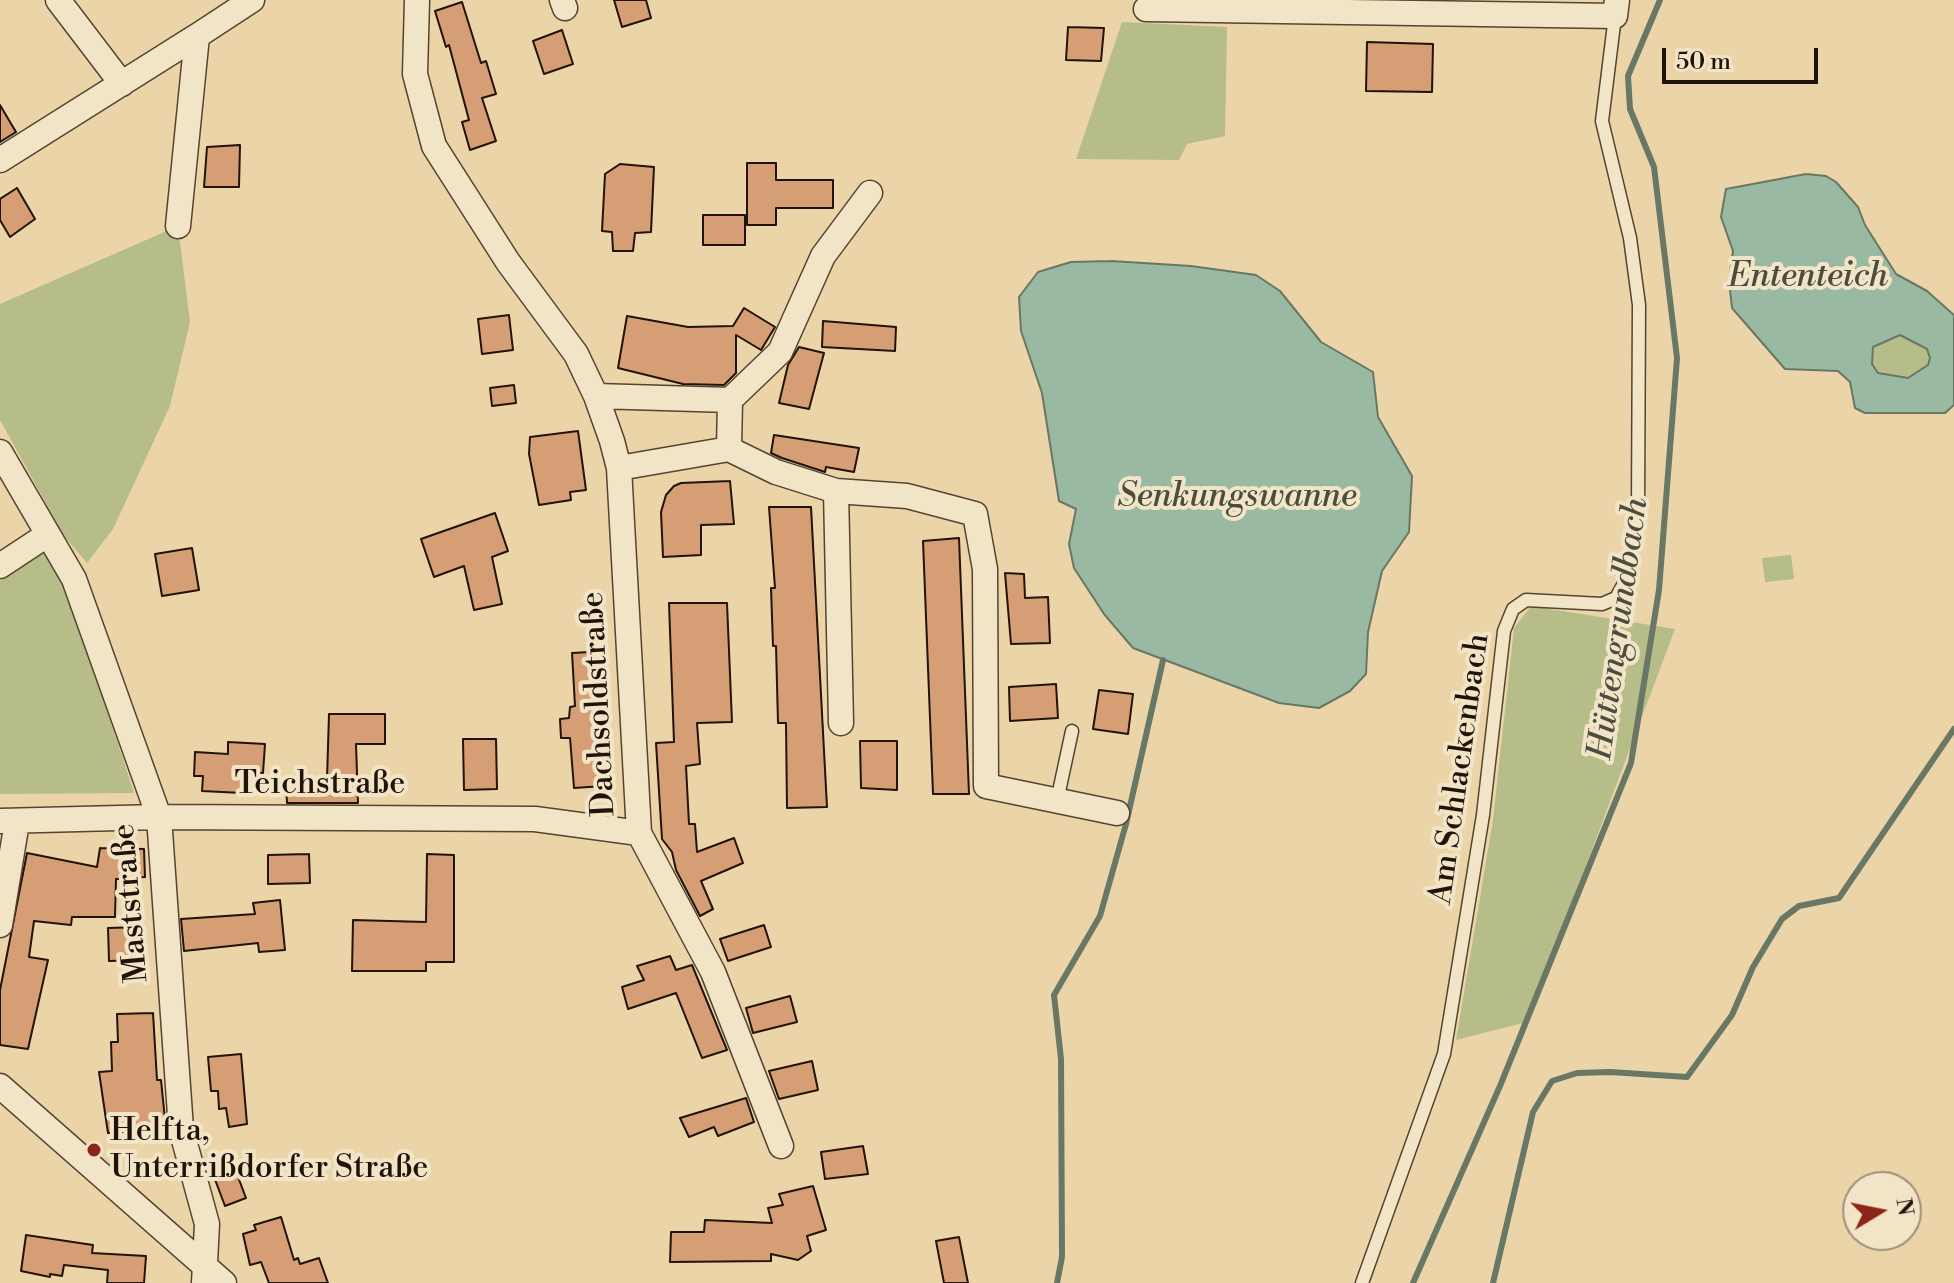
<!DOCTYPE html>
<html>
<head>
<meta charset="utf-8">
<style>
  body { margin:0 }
  #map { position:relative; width:1954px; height:1283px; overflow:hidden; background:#ebd5a8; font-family:"Libre Bodoni",serif }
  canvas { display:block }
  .north { position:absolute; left:1842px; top:1171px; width:80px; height:80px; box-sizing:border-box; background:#f2e4c6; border:2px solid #9e907a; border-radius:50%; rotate:80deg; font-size:22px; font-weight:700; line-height:32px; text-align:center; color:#211309 }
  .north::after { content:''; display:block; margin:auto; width:28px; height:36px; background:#8f2418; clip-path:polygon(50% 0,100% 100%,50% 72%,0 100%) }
  .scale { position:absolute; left:1662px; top:48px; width:156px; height:36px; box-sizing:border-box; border:4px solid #211309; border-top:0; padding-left:10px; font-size:24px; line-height:28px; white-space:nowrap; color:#211309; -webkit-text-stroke:6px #f2e4c6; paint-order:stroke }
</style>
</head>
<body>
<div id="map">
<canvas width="1954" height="1283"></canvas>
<div class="north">N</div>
<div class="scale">50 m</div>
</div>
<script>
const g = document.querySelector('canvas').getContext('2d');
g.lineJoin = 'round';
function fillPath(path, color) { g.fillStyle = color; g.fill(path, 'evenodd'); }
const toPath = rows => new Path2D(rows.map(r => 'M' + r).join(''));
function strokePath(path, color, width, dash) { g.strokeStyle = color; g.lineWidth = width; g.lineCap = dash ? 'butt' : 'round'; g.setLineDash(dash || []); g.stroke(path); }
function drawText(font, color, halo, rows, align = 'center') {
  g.font = font + ' "Libre Bodoni",serif'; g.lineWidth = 8; g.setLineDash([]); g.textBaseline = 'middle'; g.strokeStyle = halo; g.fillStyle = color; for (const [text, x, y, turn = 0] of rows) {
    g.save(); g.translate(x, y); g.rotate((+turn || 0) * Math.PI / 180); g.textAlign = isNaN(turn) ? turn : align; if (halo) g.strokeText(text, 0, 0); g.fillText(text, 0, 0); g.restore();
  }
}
const green = toPath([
  [1122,22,1227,27,1225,136,1187,144,1179,160,1076,159],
  [178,226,190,322,170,406,113,529,87,563,64,536,0,420,0,304],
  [1901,335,1927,349,1930,358,1928,365,1908,378,1878,373,1872,364,1873,347],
  [42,549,67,587,134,793,0,794,0,581],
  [1791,555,1794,579,1765,582,1762,558],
  [1531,606,1675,629,1527,1022,1456,1040,1493,820,1514,628]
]);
const water = toPath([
  [1806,174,1826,176,1836,182,1858,207,1865,225,1896,274,1927,291,1954,315,1954,405,1945,413,1865,413,1855,408,1850,382,1838,371,1785,369,1732,308,1729,281,1733,251,1721,217,1726,189,1806,174],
  [1900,335,1927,349,1930,358,1928,365,1908,378,1878,373,1872,364,1873,347,1900,335],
  [1111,261,1191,266,1256,275,1280,291,1321,342,1373,372,1378,417,1412,476,1409,532,1382,571,1368,632,1366,674,1350,691,1319,708,1279,703,1133,648,1104,614,1074,568,1069,544,1076,509,1059,501,1042,393,1021,331,1019,297,1038,272,1071,262,1111,261]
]);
const stream = toPath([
  [1057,1283,1062,1257,1061,1059,1054,995,1100,916,1126,824,1163,660],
  [1413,1283,1500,1086,1631,763,1659,590,1677,358,1654,167,1630,109,1628,76,1660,0],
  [1493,1283,1533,1112,1552,1081,1577,1073,1610,1072,1687,1077,1732,1015,1753,967,1782,919,1799,906,1839,898,1954,729]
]);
const building = toPath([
  [614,0,646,0,651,18,622,27,614,0],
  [462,2,481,63,486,61,496,94,482,98,496,141,470,150,462,122,469,120,449,45,446,47,435,11,462,2],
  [1068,27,1104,28,1101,61,1066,60,1068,27],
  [562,30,573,64,544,74,533,41,562,30],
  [1367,42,1433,44,1432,92,1366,91,1367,42],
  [0,105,16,132,0,142,0,105],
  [240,145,239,187,204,187,207,147,240,145],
  [747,163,776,163,776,180,833,180,833,208,776,208,776,225,747,225,747,163],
  [620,164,654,167,651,232,635,233,633,251,613,251,612,232,602,231,605,174,620,164],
  [17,188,35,219,10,237,0,220,0,199,17,188],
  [703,215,745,215,745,245,703,245,703,215],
  [744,308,775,327,761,350,736,335,736,373,724,385,683,384,618,368,627,316,688,327,733,326,744,308],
  [509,315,513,350,482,354,478,319,509,315],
  [823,321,896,327,895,351,822,347,823,321],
  [799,347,824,353,809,409,779,403,788,365,799,347],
  [514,385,516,403,492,406,490,388,514,385],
  [578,431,586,490,570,492,571,500,539,505,529,454,530,437,578,431],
  [774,435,859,448,854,472,826,467,825,472,782,458,771,453,774,435],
  [730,481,734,524,701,525,701,555,663,557,661,512,666,495,674,486,681,483,730,481],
  [769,507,811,507,827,807,787,808,786,723,778,723,776,646,773,646,771,588,775,588,769,507],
  [495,513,508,551,492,557,502,604,474,610,464,566,434,577,421,539,495,513],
  [959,538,969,794,933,794,923,541,959,538],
  [192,548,199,590,162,596,155,554,192,548],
  [1005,573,1024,574,1025,598,1048,597,1050,643,1011,644,1005,573],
  [669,603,727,603,732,722,697,723,700,764,686,766,689,824,695,824,697,852,734,838,743,863,701,881,713,909,700,916,676,870,672,852,662,839,656,743,674,742,669,603],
  [590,652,594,705,599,705,601,722,604,786,574,788,570,738,561,738,560,719,569,718,570,707,575,706,572,653,590,652],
  [1056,684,1058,718,1010,721,1009,687,1056,684],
  [1099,690,1133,694,1128,734,1093,729,1099,690],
  [329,714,385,714,385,744,356,744,358,803,287,803,286,781,327,779,329,714],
  [463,739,496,739,497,789,464,790,463,739],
  [860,741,897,741,897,790,861,788,860,741],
  [228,742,265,744,263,773,243,771,242,793,202,791,203,776,194,776,195,752,228,754,228,742],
  [100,848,144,849,145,877,116,879,115,917,72,917,71,925,34,921,29,957,48,960,28,1049,0,1045,0,990,27,853,97,867,100,848],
  [309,854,310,883,268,884,268,855,309,854],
  [427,854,454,855,454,962,426,962,426,971,352,971,353,920,426,922,427,854],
  [280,900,285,950,259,952,258,943,184,951,181,919,255,914,253,903,280,900],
  [764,925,771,947,728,961,720,939,764,925],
  [142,927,143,960,109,961,108,928,142,927],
  [670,956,676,970,692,965,727,1050,702,1058,676,993,628,1009,622,987,644,980,637,966,670,956],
  [790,996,797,1022,753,1033,746,1008,790,996],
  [153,1013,157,1080,161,1080,166,1129,108,1133,99,1072,112,1071,111,1042,118,1042,117,1014,153,1013],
  [241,1054,247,1124,229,1127,226,1108,219,1109,218,1091,211,1091,208,1057,241,1054],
  [812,1061,818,1090,779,1099,769,1071,812,1061],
  [746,1098,754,1122,718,1136,714,1127,689,1137,680,1118,746,1098],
  [863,1146,868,1174,825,1179,821,1152,863,1146],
  [229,1153,246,1198,225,1206,208,1161,229,1153],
  [813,1186,826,1230,807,1236,811,1251,798,1260,771,1254,771,1261,670,1262,671,1232,704,1232,705,1220,772,1223,768,1208,783,1205,779,1194,813,1186],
  [281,1217,294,1260,298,1258,300,1264,319,1258,328,1283,269,1283,261,1262,250,1265,243,1234,256,1230,254,1225,281,1217],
  [26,1235,93,1245,92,1253,146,1256,144,1283,107,1283,108,1270,64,1265,62,1276,50,1274,50,1277,21,1271,26,1235],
  [959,1237,968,1283,944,1283,936,1241,959,1237]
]);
const service = toPath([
  [1057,801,1072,731],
  [1362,1283,1444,1054,1483,815,1504,631,1513,609,1526,600,1602,604,1616,598,1628,576,1638,509,1639,305,1630,238,1602,121,1615,16]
]);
const minor = toPath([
  [58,0,122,84],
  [417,0,415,74,434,146,508,262,576,354,596,396,612,441,619,468,639,833,713,972,781,1146],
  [562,0,565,8],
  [1146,9,1615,16,1617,0],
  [0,160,197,36],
  [178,226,197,36,252,0],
  [596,396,730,400],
  [729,449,776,472,836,491,907,496,975,514,985,569,986,786,1117,813],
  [0,452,74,579,159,817,181,1129,207,1224,204,1283],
  [619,468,729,449,730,400,780,352,823,256,870,193],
  [836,491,841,723],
  [0,566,47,535],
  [0,821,159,817,535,819,639,833],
  [0,925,17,822],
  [0,1086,224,1283]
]);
const markers = [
  [94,1150,8,"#8f2418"]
];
const streetNames = [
  ["Dachsoldstraße",600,704,-93],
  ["Am Schlackenbach",1461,769,-82],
  ["Teichstraße",320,785],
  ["Maststraße",132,903,-95]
];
const poiNames = [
  ["Helfta,",110,1132],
  ["Unterrißdorfer Straße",110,1169]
];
const waterNames = [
  ["Ententeich",1808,278],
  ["Senkungswanne",1237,498],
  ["Hüttengrundbach",1620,629,-82]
];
fillPath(green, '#b6bd88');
fillPath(water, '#99b9a3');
strokePath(water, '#697765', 2);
strokePath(stream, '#697765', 6);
fillPath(building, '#d69e75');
strokePath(building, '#211309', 2);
strokePath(service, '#544431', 15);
strokePath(minor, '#544431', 27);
strokePath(service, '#f2e4c6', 12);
strokePath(minor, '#f2e4c6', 24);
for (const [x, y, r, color] of markers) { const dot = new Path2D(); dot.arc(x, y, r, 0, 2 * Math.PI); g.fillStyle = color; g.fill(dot); strokePath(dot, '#f2e4c6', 3); }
drawText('32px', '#211309', '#f2e4c6', streetNames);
drawText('32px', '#211309', '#f2e4c6', poiNames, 'left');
drawText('italic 34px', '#4b4d3f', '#f2e4c6', waterNames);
</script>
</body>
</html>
